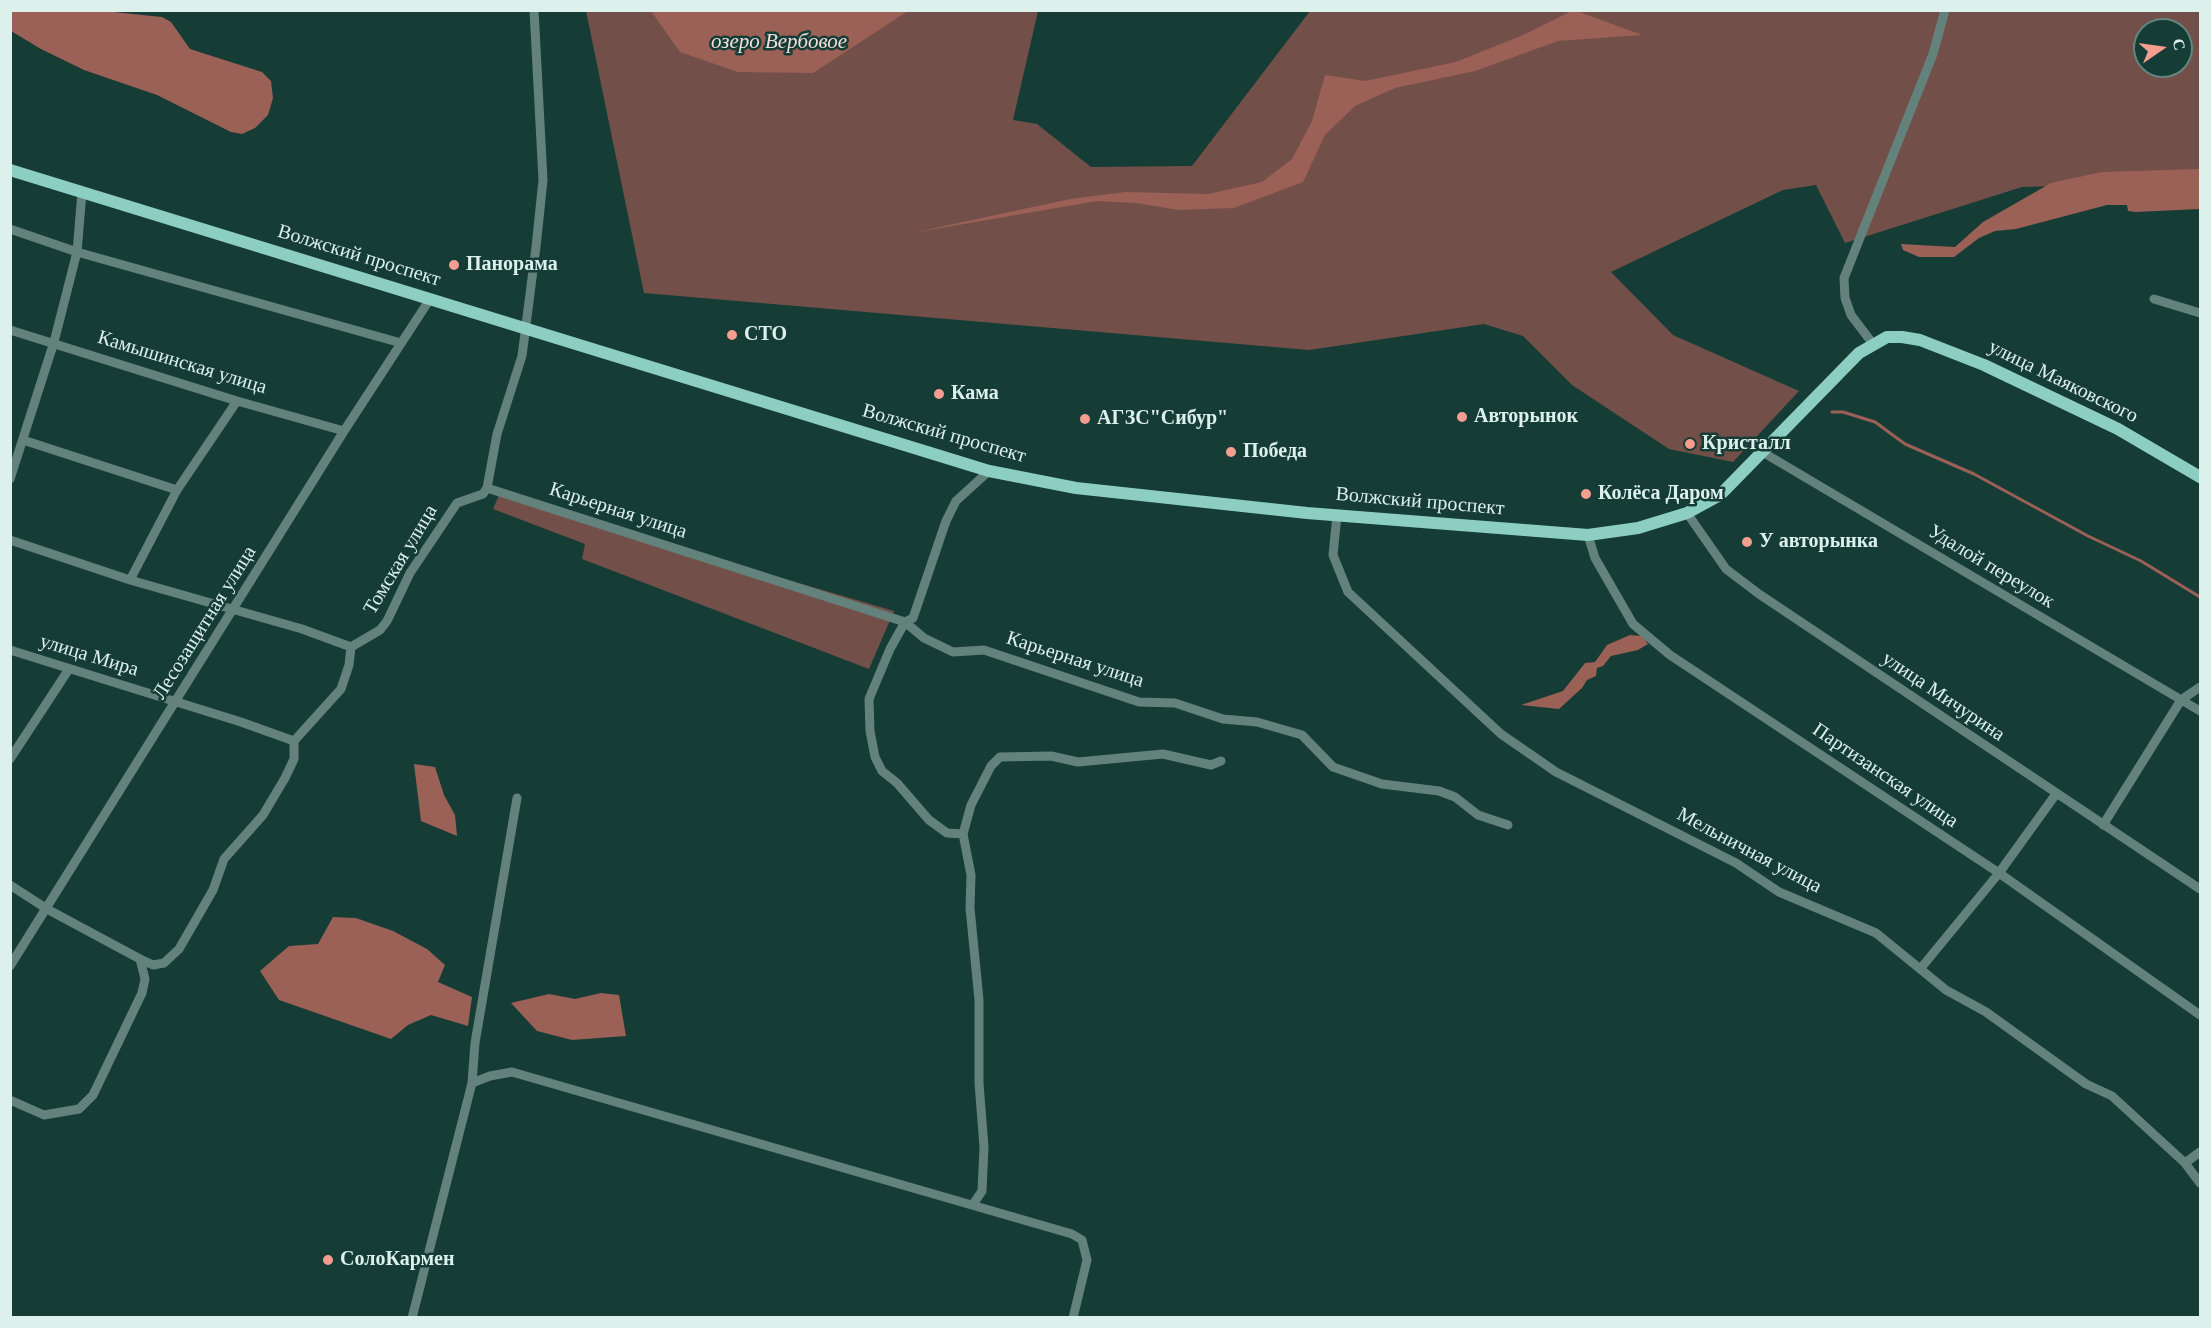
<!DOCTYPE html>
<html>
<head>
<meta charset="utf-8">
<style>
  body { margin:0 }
  #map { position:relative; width:2211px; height:1328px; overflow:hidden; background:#163c36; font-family:Georgia,serif }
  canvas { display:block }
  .frame { position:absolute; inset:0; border:12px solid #dcf0ec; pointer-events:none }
  .north { position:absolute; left:2133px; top:18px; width:60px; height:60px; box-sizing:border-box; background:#163c36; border:2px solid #65847f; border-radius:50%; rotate:77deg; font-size:16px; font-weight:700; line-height:24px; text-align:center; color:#dcf0ec }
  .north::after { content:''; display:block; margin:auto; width:21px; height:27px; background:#f59d8e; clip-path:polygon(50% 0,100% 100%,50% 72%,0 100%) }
</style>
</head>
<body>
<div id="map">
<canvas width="2211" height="1328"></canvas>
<div class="frame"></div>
<div class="north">С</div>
</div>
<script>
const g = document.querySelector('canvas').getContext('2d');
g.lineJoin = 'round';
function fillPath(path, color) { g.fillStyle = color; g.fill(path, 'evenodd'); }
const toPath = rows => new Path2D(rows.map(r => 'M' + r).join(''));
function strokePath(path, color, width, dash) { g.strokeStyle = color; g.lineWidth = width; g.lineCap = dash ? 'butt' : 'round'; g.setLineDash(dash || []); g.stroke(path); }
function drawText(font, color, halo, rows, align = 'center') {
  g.font = font + ' Georgia,serif'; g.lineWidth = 5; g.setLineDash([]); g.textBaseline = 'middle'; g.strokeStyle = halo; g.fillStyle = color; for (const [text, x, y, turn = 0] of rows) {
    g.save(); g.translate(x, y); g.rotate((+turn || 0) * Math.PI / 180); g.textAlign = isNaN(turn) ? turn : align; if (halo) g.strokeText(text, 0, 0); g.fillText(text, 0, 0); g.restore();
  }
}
const green = toPath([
  [586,11,1038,11,1013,120,1037,124,1091,167,1192,166,1310,11,2200,11,2200,181,2022,187,1845,243,1816,185,1783,190,1611,272,1673,335,1799,391,1733,462,1669,449,1572,385,1523,336,1484,324,1309,350,644,293],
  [2145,30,2181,30,2181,66,2145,66],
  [499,495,894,611,869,669,582,559,585,544,493,509]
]);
const water = toPath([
  [1574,10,1642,35,1558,41,1475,71,1395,88,1355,106,1325,135,1303,182,1234,208,1179,210,1136,203,1097,201,912,233,1070,199,1125,192,1208,194,1262,182,1292,159,1312,121,1325,75,1365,81,1456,62,1523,35],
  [10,11,104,11,162,17,171,22,190,49,262,72,271,81,273,98,268,115,255,128,242,134,231,132,157,95,84,70,41,49,11,31],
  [651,11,908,11,813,73,738,72,680,52],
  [2200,169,2200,209,2135,212,2128,211,2127,205,2107,205,2016,229,1995,231,1979,238,1954,257,1919,257,1903,250,1901,244,1955,247,1983,222,2051,183,2102,172],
  [1630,635,1642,636,1648,644,1638,650,1611,656,1603,666,1597,668,1596,676,1587,680,1582,688,1559,709,1521,705,1563,691,1585,663,1595,662,1607,645],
  [414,764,435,767,444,795,455,815,457,836,421,821],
  [333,917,356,918,393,931,427,949,445,965,438,982,472,997,468,1026,431,1015,408,1025,391,1039,279,1000,260,971,289,946,318,944],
  [601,993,619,995,626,1036,572,1040,537,1031,511,1003,549,994,575,999]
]);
const stream = toPath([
  [1832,412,1843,412,1875,422,1905,444,1974,474,2088,536,2141,561,2200,597]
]);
const minor = toPath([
  [10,229,77,252,401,343],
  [2154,299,2200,313],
  [10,330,237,401,344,431],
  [1873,344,1851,315,1845,298,1844,278,1933,54,1945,10],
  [23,440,177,490],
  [1764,453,2200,711],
  [10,479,54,342,77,252,82,192],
  [487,488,905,622,924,638,953,652,984,650,1139,702,1175,703,1223,719,1257,722,1302,735,1333,767,1382,784,1439,791,1455,797,1478,815,1508,825],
  [1687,513,1726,569,1759,594,2200,889],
  [1337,515,1333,555,1348,592,1501,734,1556,772,1736,863,1779,892,1876,933,1946,990,1986,1012,2086,1084,2112,1096,2185,1163,2200,1183],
  [1588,535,1595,558,1633,624,1670,655,1999,873,2200,1015],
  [10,540,130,580,302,629,351,647],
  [130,580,177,490,237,401],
  [10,650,241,722,294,741],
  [10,759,69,669],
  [2103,825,2181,700,2200,687],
  [963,834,971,805,991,766,1000,757,1051,756,1078,762,1163,754,1211,765,1221,761],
  [10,885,47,909,140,959],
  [10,966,344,431,430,299],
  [1921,968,1999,873,2056,794],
  [472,1083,475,1043,517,798],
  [10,1100,44,1115,79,1109,93,1095,142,993,145,979,140,959,153,965,164,963,179,949,213,890,224,859,263,815,285,778,294,759,294,741,341,689,349,665,351,647,380,630,387,621,410,573,457,503,483,494,487,488,497,434,522,356,536,247,543,180,534,10],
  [2185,1163,2200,1152],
  [974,1203,982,1191,984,1147,979,1083,979,1000,970,908,971,875,963,834,947,833,929,820,897,783,882,771,875,757,870,731,869,699,890,649,905,622,913,618,946,521,956,501,989,471],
  [412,1318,472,1083,490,1076,512,1072,1072,1234,1082,1240,1087,1260,1073,1318]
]);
const major = toPath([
  [10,170,989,471,1076,488,1307,513,1588,535,1638,528,1687,513,1720,495,1859,353,1887,337,1902,337,1920,340,1984,365,2118,429,2200,477]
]);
const markers = [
  [454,265,6,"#f59d8e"],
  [732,335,6,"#f59d8e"],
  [939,394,6,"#f59d8e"],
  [1462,417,6,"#f59d8e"],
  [1085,419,6,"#f59d8e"],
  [1690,444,6,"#f59d8e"],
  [1231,452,6,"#f59d8e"],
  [1586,494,6,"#f59d8e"],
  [1747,542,6,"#f59d8e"],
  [328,1260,6,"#f59d8e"]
];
const streetNames = [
  ["Волжский проспект",359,256,17],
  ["Камышинская улица",182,363,17],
  ["улица Маяковского",2063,382,26],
  ["Волжский проспект",944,434,16],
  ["Волжский проспект",1420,502,5],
  ["Карьерная улица",618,511,18],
  ["Томская улица",401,560,-59],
  ["Удалой переулок",1991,567,31],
  ["Лесозащитная улица",205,623,-58],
  ["улица Мира",89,656,17],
  ["Карьерная улица",1075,660,18],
  ["улица Мичурина",1943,697,34],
  ["Партизанская улица",1885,776,34],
  ["Мельничная улица",1749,851,28]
];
const poiNames = [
  ["Панорама",466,265],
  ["СТО",744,335],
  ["Кама",951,394],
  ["Авторынок",1474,417],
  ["АГЗС\"Сибур\"",1097,419],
  ["Кристалл",1702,444],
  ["Победа",1243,452],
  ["Колёса Даром",1598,494],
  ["У авторынка",1759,542],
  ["СолоКармен",340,1260]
];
const waterNames = [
  ["озеро Вербовое",779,42]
];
fillPath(green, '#725049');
fillPath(water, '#9b6056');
strokePath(stream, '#9b6056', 3);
strokePath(minor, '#63827c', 9);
strokePath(major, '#8dcec2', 12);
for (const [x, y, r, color] of markers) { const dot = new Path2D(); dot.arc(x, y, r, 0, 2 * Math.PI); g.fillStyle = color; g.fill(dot); strokePath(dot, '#163c36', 2); }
drawText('20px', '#dcf0ec', '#163c36', streetNames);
drawText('bold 20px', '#dcf0ec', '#163c36', poiNames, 'left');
drawText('italic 21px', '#f2dedb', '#163c36', waterNames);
</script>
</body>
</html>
